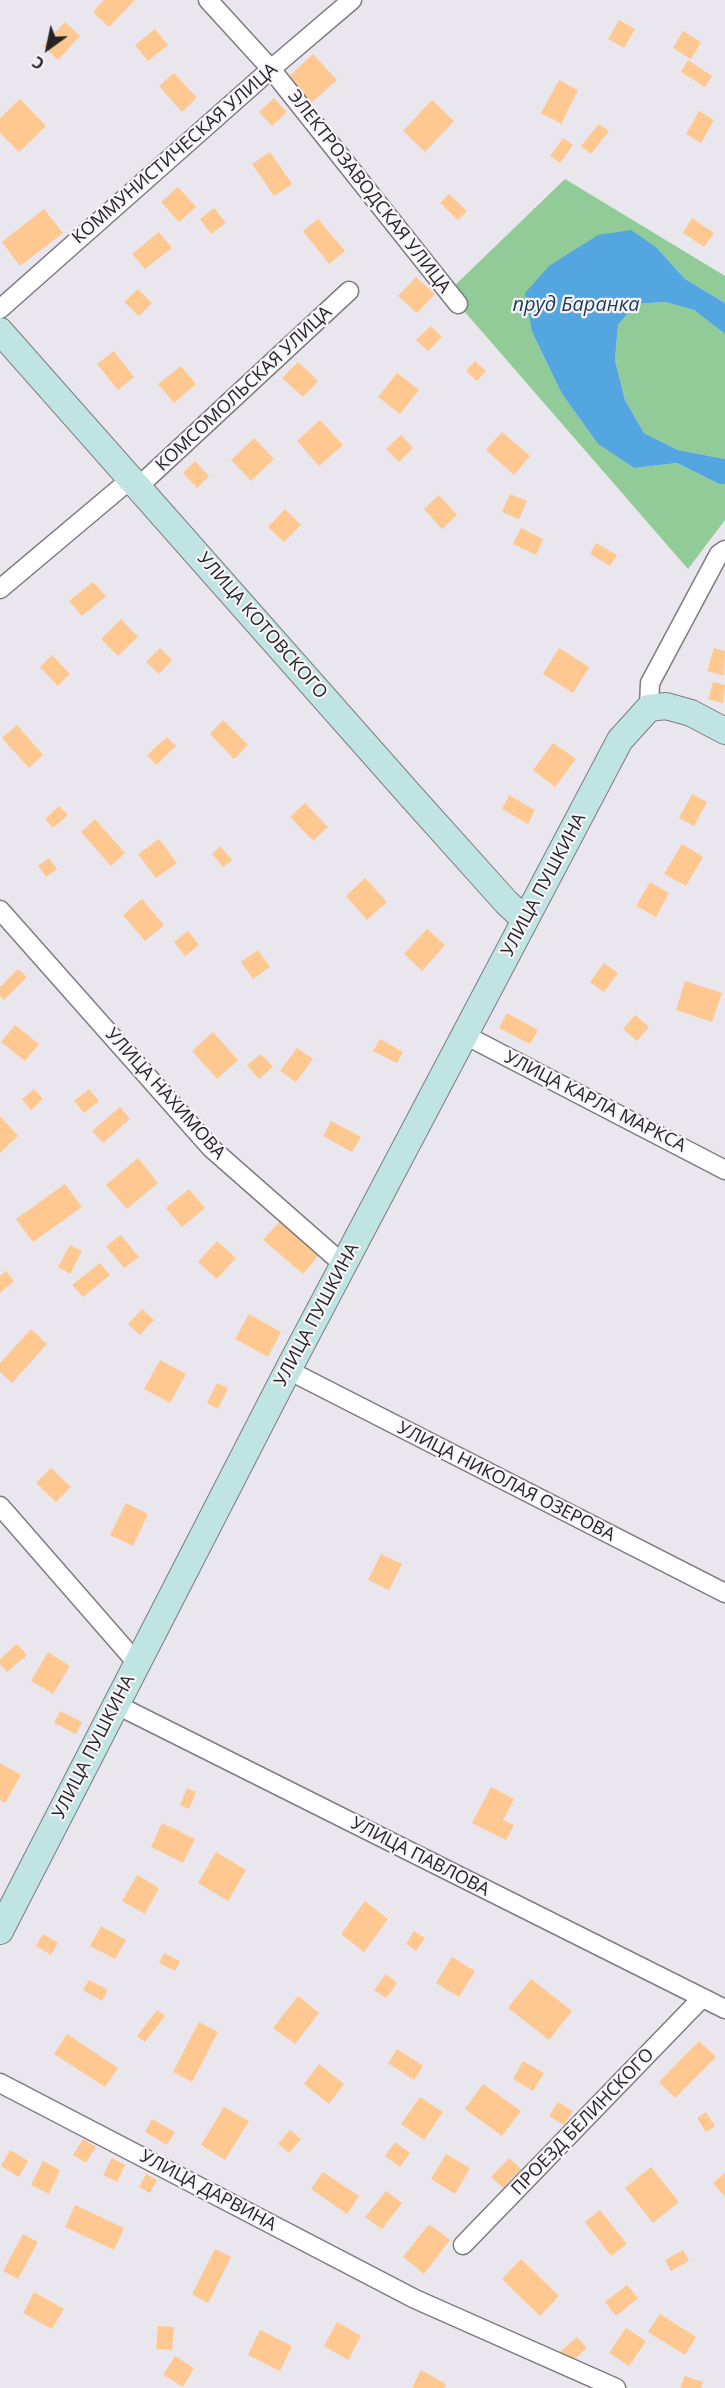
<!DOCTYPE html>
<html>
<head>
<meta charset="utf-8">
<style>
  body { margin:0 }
  #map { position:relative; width:725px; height:2388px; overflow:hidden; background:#eae6ed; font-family:"Open Sans",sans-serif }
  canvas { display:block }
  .north { position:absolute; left:18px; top:18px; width:60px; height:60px; -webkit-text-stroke:4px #f7f4fa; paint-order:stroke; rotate:213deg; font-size:16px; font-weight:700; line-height:24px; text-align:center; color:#242325 }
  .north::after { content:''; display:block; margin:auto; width:21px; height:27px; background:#242325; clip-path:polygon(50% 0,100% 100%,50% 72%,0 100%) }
</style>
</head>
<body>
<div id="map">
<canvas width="725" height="2388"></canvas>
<div class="north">С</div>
</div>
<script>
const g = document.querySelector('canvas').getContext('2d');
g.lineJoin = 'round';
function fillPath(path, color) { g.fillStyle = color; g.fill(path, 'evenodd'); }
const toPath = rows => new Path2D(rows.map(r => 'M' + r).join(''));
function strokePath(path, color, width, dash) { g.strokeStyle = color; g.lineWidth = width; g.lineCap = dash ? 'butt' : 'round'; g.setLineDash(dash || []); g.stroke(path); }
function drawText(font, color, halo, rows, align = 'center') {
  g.font = font + ' "Open Sans",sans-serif'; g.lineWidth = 4.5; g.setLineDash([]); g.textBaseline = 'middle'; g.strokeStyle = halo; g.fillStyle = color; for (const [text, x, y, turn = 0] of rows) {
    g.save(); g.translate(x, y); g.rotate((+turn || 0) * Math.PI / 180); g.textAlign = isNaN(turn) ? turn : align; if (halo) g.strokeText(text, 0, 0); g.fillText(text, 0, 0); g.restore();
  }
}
const green = toPath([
  [565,179,725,276,725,303,685,279,657,248,532,332,562,394,598,444,634,468,677,463,719,484,725,484,725,520,688,569,458,304,450,290],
  [665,302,694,310,725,334,725,459,678,450,644,433,625,400,615,360,618,325,636,304]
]);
const water = toPath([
  [631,230,657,248,685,279,725,303,725,334,694,310,665,302,636,304,618,325,615,360,625,400,644,433,678,450,725,459,725,484,719,484,677,463,634,468,598,444,562,394,532,332,525,293,549,266,598,235]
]);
const building = toPath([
  [104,0,135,0,109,27,93,12],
  [619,20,635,29,624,48,608,39],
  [65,22,80,36,58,60,43,46],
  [155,29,168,45,148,61,135,45],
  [683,31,701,42,691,59,673,48],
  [313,54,337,80,310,104,287,78],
  [688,60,712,76,705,87,681,72],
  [174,73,197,98,182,112,159,86],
  [559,80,578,90,561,124,541,113],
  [274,98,287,112,272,126,259,112],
  [20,99,46,126,19,152,0,133,0,118],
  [432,100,454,121,425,152,403,131],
  [699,111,714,120,701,143,686,134],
  [599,124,609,131,591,154,581,146],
  [563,138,573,145,560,163,550,156],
  [270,152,292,184,274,196,252,164],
  [178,187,196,207,179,222,161,202],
  [449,194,467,211,458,220,440,203],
  [214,208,226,223,211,234,200,219],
  [44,209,63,233,20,266,2,242],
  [692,218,714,233,704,247,683,233],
  [318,219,345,251,329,264,303,231],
  [159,232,172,248,145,269,132,254],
  [416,277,435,294,417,313,398,296],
  [138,289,152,303,139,316,124,302],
  [431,326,442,337,428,351,416,340],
  [114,351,134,377,118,390,97,364],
  [475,361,486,371,477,381,466,371],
  [298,362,318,381,303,397,282,378],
  [181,366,196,384,174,403,158,384],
  [397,373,419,390,400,414,378,397],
  [320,420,343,445,319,466,297,441],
  [502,432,530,456,514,475,486,450],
  [401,435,413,448,399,462,386,449],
  [254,438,274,459,251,481,231,460],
  [195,461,209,476,197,488,183,473],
  [510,494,527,501,519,519,502,512],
  [439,495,457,515,442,529,424,509],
  [285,509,301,525,284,542,268,527],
  [521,528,543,539,536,555,513,544],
  [596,543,617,555,610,566,590,554],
  [93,582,106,596,82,616,69,601],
  [121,619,138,637,118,656,101,639],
  [160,648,172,660,159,674,146,662],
  [559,648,589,667,573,693,543,674],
  [714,648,725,651,724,676,707,671],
  [52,655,70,674,58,686,40,667],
  [713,682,725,685,723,703,708,699],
  [223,720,248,745,234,759,210,734],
  [17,725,43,755,29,768,2,738],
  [167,737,176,746,156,765,147,755],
  [553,743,576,759,555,787,533,770],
  [692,794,707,802,694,826,679,818],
  [509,795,535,810,528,824,502,809],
  [305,803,328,827,313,841,290,817],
  [59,806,68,815,53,828,45,819],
  [95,819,125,853,111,866,81,832],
  [159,839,177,863,156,878,138,854],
  [682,844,703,857,686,886,664,874],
  [220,846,232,860,223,867,212,854],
  [49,858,57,869,46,877,38,866],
  [365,878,387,902,367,920,346,896],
  [650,882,669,893,656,917,636,906],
  [142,899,164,925,145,941,123,915],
  [427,929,445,945,422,971,404,954],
  [188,931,199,945,185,956,174,942],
  [258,950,270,967,253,979,241,962],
  [604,963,618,973,604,992,590,982],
  [18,969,27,977,4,1000,0,996,0,987],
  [685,981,722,993,712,1022,676,1010],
  [507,1013,538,1030,530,1044,499,1028],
  [635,1015,649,1027,637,1041,623,1029],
  [15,1025,39,1044,25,1061,1,1042],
  [213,1032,238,1060,217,1079,192,1051],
  [380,1039,403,1052,397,1063,373,1051],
  [297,1048,313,1059,296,1082,280,1071],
  [261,1054,273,1067,259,1079,247,1065],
  [34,1089,43,1099,31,1110,22,1099],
  [89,1089,99,1101,84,1113,74,1101],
  [120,1107,130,1119,103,1143,92,1131],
  [0,1116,18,1136,0,1153],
  [331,1121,361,1137,352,1152,323,1136],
  [138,1158,158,1183,127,1209,106,1185],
  [65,1184,82,1207,33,1242,16,1219],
  [189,1189,205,1208,182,1227,166,1208],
  [280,1221,319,1255,303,1274,263,1240],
  [121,1235,139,1257,124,1268,106,1246],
  [217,1241,236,1258,217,1279,198,1262],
  [70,1245,82,1251,70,1274,58,1267],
  [100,1263,110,1275,83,1297,72,1285],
  [6,1271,14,1281,0,1293,0,1276],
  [142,1309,154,1320,140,1335,128,1324],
  [249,1314,281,1332,268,1357,235,1339],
  [31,1329,47,1344,12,1383,0,1372,0,1363],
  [160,1360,186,1374,170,1403,144,1389],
  [217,1383,228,1388,218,1409,207,1403],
  [51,1468,71,1487,56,1502,36,1483],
  [126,1503,148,1514,133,1546,110,1535],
  [381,1554,402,1564,389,1590,368,1580],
  [17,1644,27,1655,7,1672,0,1664,0,1659],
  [48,1652,70,1666,53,1694,31,1681],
  [60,1711,82,1722,76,1734,54,1723],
  [0,1763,21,1775,5,1803,0,1800],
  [491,1787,514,1799,503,1820,514,1825,506,1840,472,1823],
  [187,1788,196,1792,189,1809,180,1805],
  [162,1823,195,1839,183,1863,151,1847],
  [216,1852,246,1870,228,1901,198,1883],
  [137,1875,159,1888,145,1914,122,1901],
  [365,1901,388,1919,364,1952,341,1934],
  [101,1926,126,1940,115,1959,90,1946],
  [414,1931,425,1938,416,1951,406,1944],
  [43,1934,58,1943,51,1955,36,1946],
  [164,1953,180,1961,175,1971,159,1963],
  [452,1957,475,1971,459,1997,436,1983],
  [386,1974,397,1983,386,1998,374,1990],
  [531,1979,572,2011,549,2040,508,2008],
  [89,1980,108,1990,102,2001,83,1990],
  [298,1996,319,2013,295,2044,273,2028],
  [157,2010,165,2016,145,2042,137,2036],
  [199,2022,218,2032,192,2082,173,2072],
  [67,2034,118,2068,105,2087,54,2054],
  [699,2041,716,2057,675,2098,659,2082],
  [397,2049,423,2066,414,2080,388,2063],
  [523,2061,544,2073,533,2091,513,2079],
  [319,2064,344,2084,329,2104,304,2084],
  [483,2084,521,2111,502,2136,465,2109],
  [420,2097,443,2112,424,2140,401,2124],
  [558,2102,573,2111,564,2125,549,2116],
  [224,2107,249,2121,225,2160,201,2145],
  [706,2112,715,2126,706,2132,697,2118],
  [152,2119,175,2132,167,2145,145,2132],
  [290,2130,301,2139,289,2153,278,2144],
  [83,2139,96,2147,86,2163,73,2155],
  [395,2142,410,2153,400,2167,385,2156],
  [10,2150,28,2161,19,2177,1,2166],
  [446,2154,470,2168,455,2194,431,2179],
  [112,2158,125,2165,117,2182,103,2175],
  [509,2158,521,2169,503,2188,491,2177],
  [43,2161,60,2170,49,2194,31,2185],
  [651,2167,679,2202,653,2223,625,2188],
  [323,2172,359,2196,347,2214,311,2189],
  [725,2173,725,2197,713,2183],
  [146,2174,157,2180,150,2193,139,2187],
  [386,2191,402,2203,382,2229,365,2217],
  [75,2205,124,2228,114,2250,65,2227],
  [600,2210,627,2244,611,2256,585,2222],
  [429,2224,450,2240,424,2274,403,2257],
  [23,2234,38,2242,18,2279,3,2271],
  [215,2249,231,2257,208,2303,192,2294],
  [683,2250,689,2261,671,2271,665,2260],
  [521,2259,559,2296,540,2316,502,2279],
  [627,2285,638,2298,616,2316,605,2302],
  [34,2292,64,2309,52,2329,23,2313],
  [660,2314,696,2337,685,2355,648,2332],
  [337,2322,361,2336,348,2360,324,2346],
  [158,2326,174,2327,172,2350,156,2349],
  [626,2328,646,2341,629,2366,609,2353],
  [260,2330,292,2346,280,2371,248,2355],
  [577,2337,587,2348,569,2364,559,2353],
  [175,2356,194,2368,183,2387,163,2375],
  [421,2370,446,2384,444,2388,412,2388],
  [685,2376,703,2382,701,2388,680,2388]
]);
const street = toPath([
  [208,0,271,69,458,304],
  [0,309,271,69,352,0],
  [139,486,349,291],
  [0,589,132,478],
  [649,708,650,683,719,554,725,550],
  [0,910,211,1148,343,1264],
  [465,1035,725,1170],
  [288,1370,725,1593],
  [0,1506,137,1663],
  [115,1704,725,2009],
  [0,2083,415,2299,616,2388],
  [463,2245,702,1998]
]);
const secondary = toPath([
  [0,331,410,795,506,902,525,920],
  [0,1931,288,1370,620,740,649,708,666,706,691,713,725,731]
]);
const streetNames = [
  ["КОММУНИСТИЧЕСКАЯ УЛИЦА",175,154,-41],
  ["ЭЛЕКТРОЗАВОДСКАЯ УЛИЦА",369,192,52],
  ["КОМСОМОЛЬСКАЯ УЛИЦА",244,389,-43],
  ["УЛИЦА КОТОВСКОГО",262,626,49],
  ["УЛИЦА ПУШКИНА",544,885,-62],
  ["УЛИЦА НАХИМОВА",165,1094,48],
  ["УЛИЦА КАРЛА МАРКСА",595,1102,27],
  ["УЛИЦА ПУШКИНА",317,1315,-62],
  ["УЛИЦА НИКОЛАЯ ОЗЕРОВА",506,1482,27],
  ["УЛИЦА ПУШКИНА",94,1747,-63],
  ["УЛИЦА ПАВЛОВА",420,1857,27],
  ["ПРОЕЗД БЕЛИНСКОГО",583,2122,-46],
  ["УЛИЦА ДАРВИНА",208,2191,28]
];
const waterNames = [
  ["пруд Баранка",576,305]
];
fillPath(green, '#90cb98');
fillPath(water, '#54a6e1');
fillPath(building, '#fec890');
strokePath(street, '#7e7b81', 21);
strokePath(secondary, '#7e7b81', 28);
strokePath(street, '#fff', 18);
strokePath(secondary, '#c0e3e3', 26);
drawText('18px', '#242325', '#f7f4fa', streetNames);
drawText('italic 20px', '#1a3d56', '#f7f4fa', waterNames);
</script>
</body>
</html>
